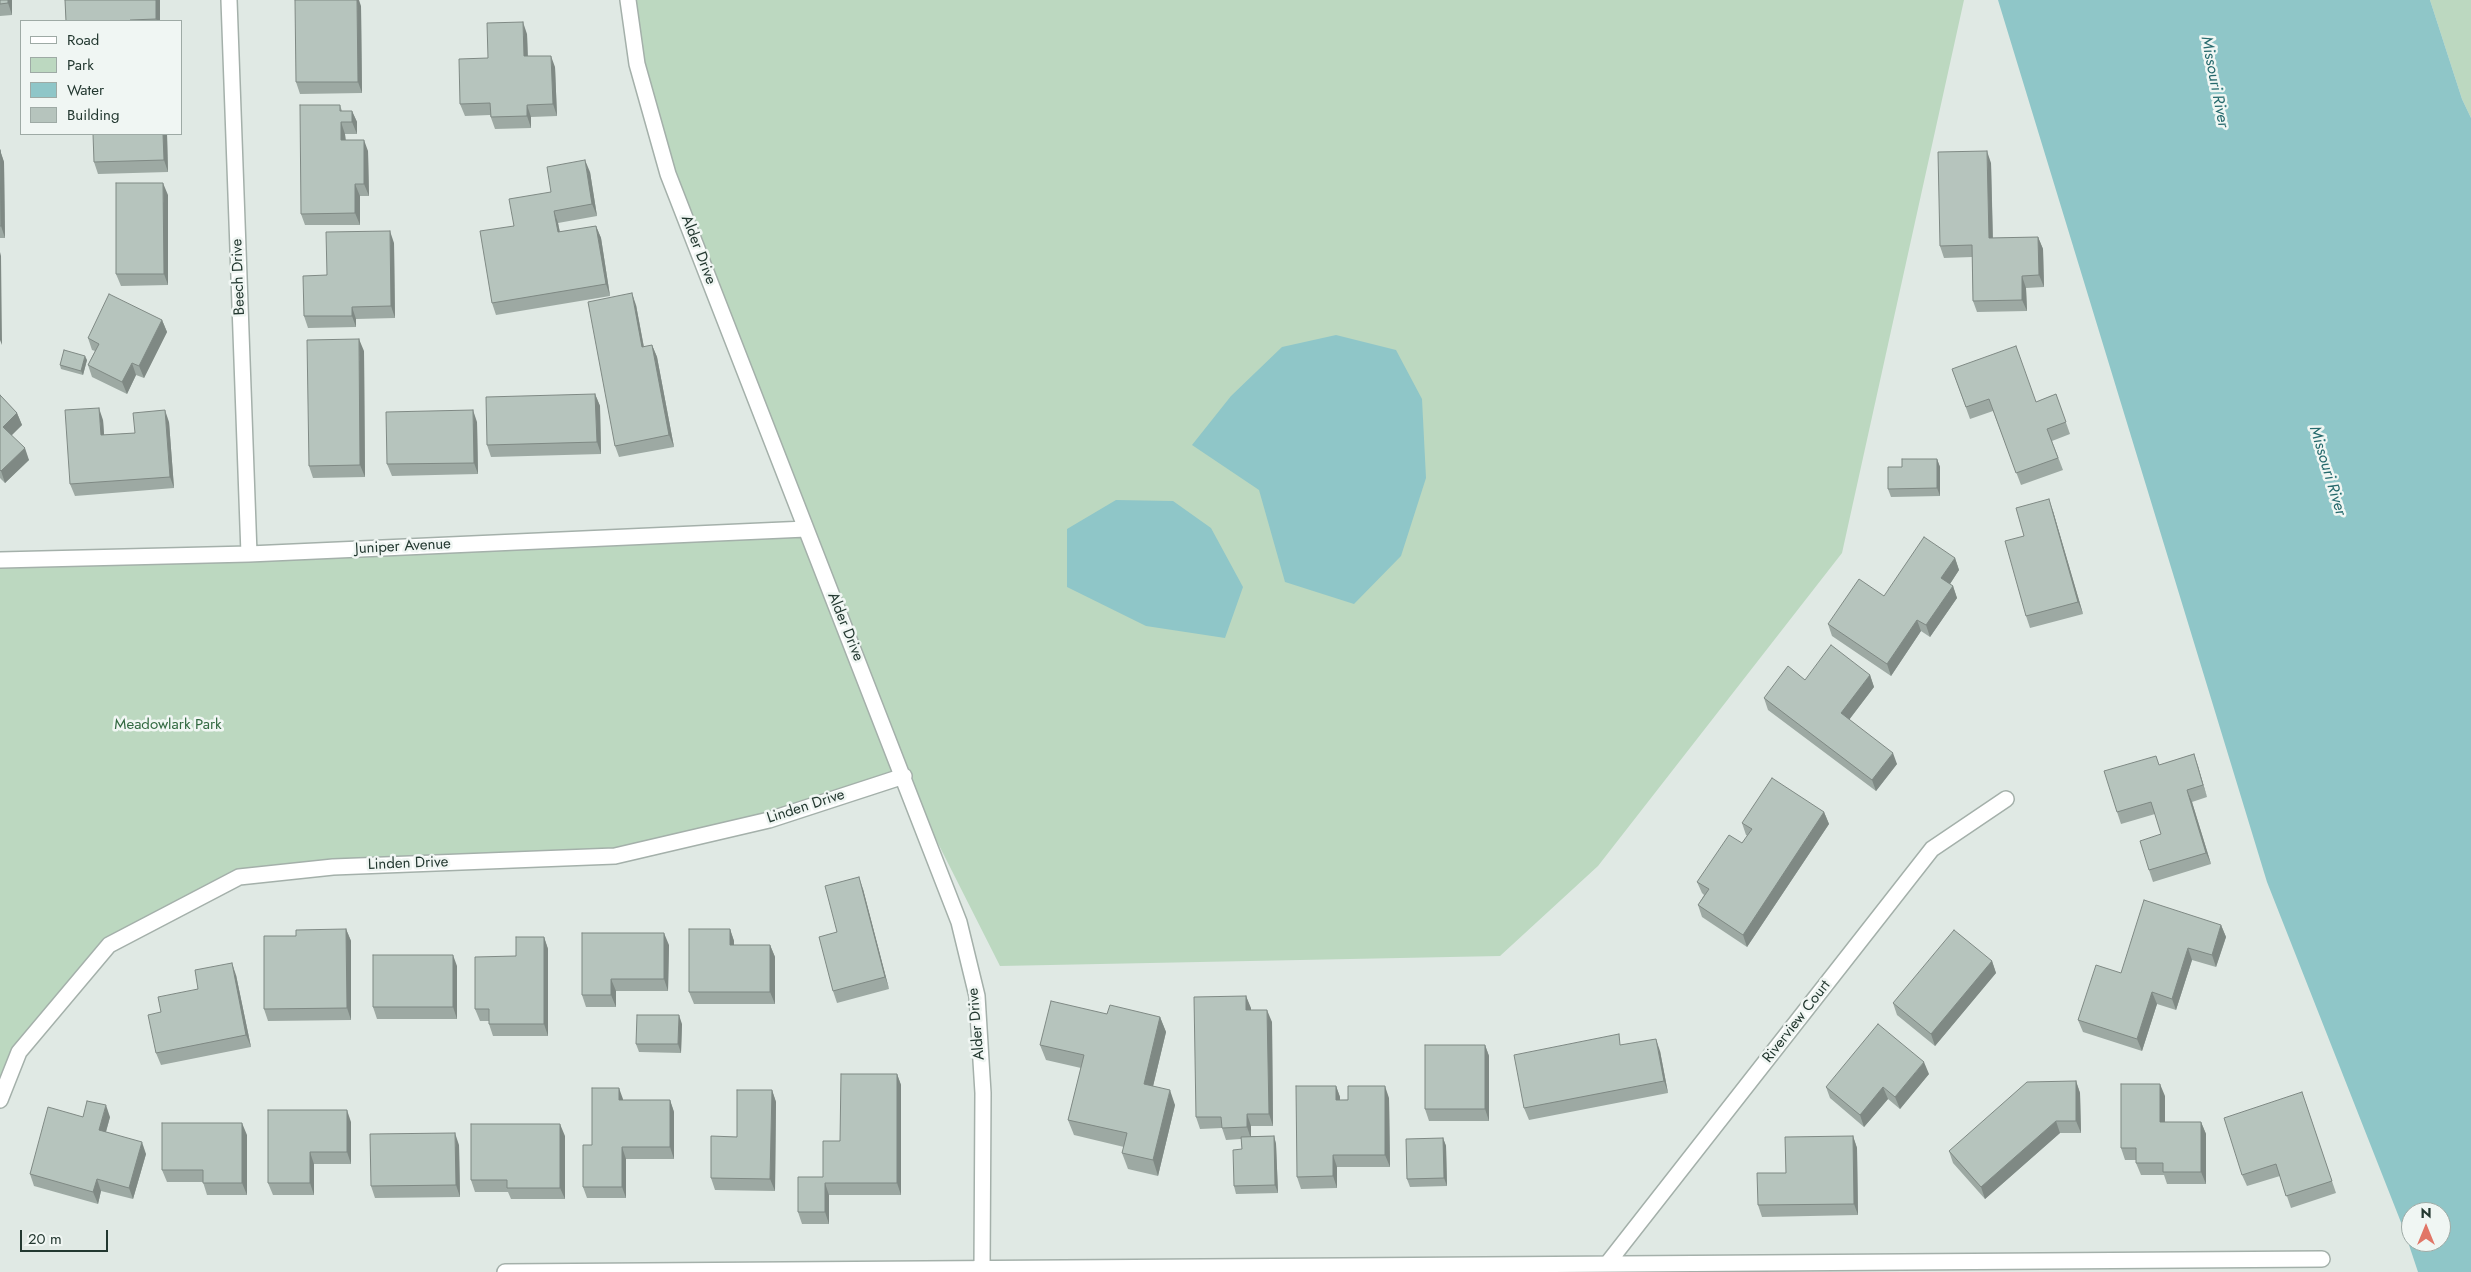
<!DOCTYPE html>
<html>
<head>
<meta charset="utf-8">
<style>
  body { margin:0 }
  #map { position:relative; width:2471px; height:1272px; overflow:hidden; background:#e0e9e4; font-family:Jost,sans-serif }
  canvas { display:block }
  .legend { position:absolute; left:20px; top:20px; width:162px; height:115px; box-sizing:border-box; background:#f0f6f3; border:1px solid #9eaaa5; margin:0; padding:6px 9px; list-style:none; font-size:15px; color:#233830 }
  .legend li { display:flex; align-items:center; gap:10px; height:25px }
  .legend b { width:25px; border:1px solid #9eaaa5 }
  .north { position:absolute; left:2401px; top:1202px; width:50px; height:50px; box-sizing:border-box; background:#f0f6f3; border:1px solid #9eaaa5; border-radius:50%; rotate:0deg; font-size:14px; font-weight:700; line-height:20px; text-align:center; color:#233830 }
  .north::after { content:''; display:block; margin:auto; width:18px; height:22px; background:#e17667; clip-path:polygon(50% 0,100% 100%,50% 72%,0 100%) }
  .scale { position:absolute; left:20px; top:1230px; width:88px; height:22px; box-sizing:border-box; border:2px solid #233830; border-top:0; padding-left:6px; font-size:15px; line-height:18px; white-space:nowrap; color:#233830; -webkit-text-stroke:4px #f0f6f3; paint-order:stroke }
</style>
</head>
<body>
<div id="map">
<canvas width="2471" height="1272"></canvas>
<ul class="legend">
<li><b style="height:6px;background:#fff"></b>Road</li>
<li><b style="height:14px;background:#bcd8c0"></b>Park</li>
<li><b style="height:14px;background:#8fc6c8"></b>Water</li>
<li><b style="height:14px;background:#b6c4bd"></b>Building</li>
</ul>
<div class="north">N</div>
<div class="scale">20 m</div>
</div>
<script>
const g = document.querySelector('canvas').getContext('2d');
g.lineJoin = 'round';
function fillPath(path, color) { g.fillStyle = color; g.fill(path, 'evenodd'); }
const toPath = rows => new Path2D(rows.map(r => 'M' + r).join(''));
function strokePath(path, color, width, dash) { g.strokeStyle = color; g.lineWidth = width; g.lineCap = dash ? 'butt' : 'round'; g.setLineDash(dash || []); g.stroke(path); }
function drawText(font, color, halo, rows, align = 'center') {
  g.font = font + ' Jost,sans-serif'; g.lineWidth = 5; g.setLineDash([]); g.textBaseline = 'middle'; g.strokeStyle = halo; g.fillStyle = color; for (const [text, x, y, turn = 0] of rows) {
    g.save(); g.translate(x, y); g.rotate((+turn || 0) * Math.PI / 180); g.textAlign = isNaN(turn) ? turn : align; if (halo) g.strokeText(text, 0, 0); g.fillText(text, 0, 0); g.restore();
  }
}
const green = toPath([
  [628,0,1964,0,1842,553,1598,866,1500,956,1000,966,904,776,615,856,239,877,109,945,19,1052,0,1100,0,560,806,529,668,174],
  [2430,0,2471,0,2471,118,2462,99]
]);
const water = toPath([
  [1998,0,2430,0,2462,99,2471,118,2471,1272,2418,1272,2404,1230,2267,882],
  [2411,1212,2441,1212,2441,1242,2411,1242],
  [1336,335,1396,350,1422,399,1426,478,1401,556,1354,604,1285,582,1259,490,1192,445,1231,396,1282,347],
  [1116,500,1173,501,1211,528,1243,587,1225,638,1146,626,1067,587,1067,529]
]);
const minor = toPath([
  [229,0,249,554],
  [628,0,637,64,668,174,959,922,977,996,983,1093,982,1269],
  [0,560,249,554,806,529],
  [0,1100,19,1052,109,945,239,877,333,867,615,856,769,820,904,776],
  [1607,1264,1932,849,2006,799],
  [505,1272,2322,1259]
]);
const wall = toPath([
  [0,0,12,0,12,15,0,16],
  [65,0,160,0,160,21,66,21],
  [361,6,362,93,300,94,296,82],
  [527,34,528,56,555,67,557,116,531,117,531,128,495,129,490,115,465,116,460,104,488,58],
  [340,105,342,111,352,111,357,122,357,134,345,134,346,140,368,151,369,196,360,196,360,225,305,225,301,214],
  [167,134,168,172,98,174,94,162],
  [0,150,4,162,5,238,0,238],
  [1991,163,1993,238,2038,237,2043,249,2044,287,2026,288,2027,311,1977,312,1973,301,1972,257,1944,258,1940,246],
  [590,172,597,216,558,223,560,232,596,226,601,238,610,296,496,315,492,303,514,226,551,192],
  [168,195,168,285,121,286,116,274],
  [394,243,395,318,356,319,356,327,308,328,304,316,327,275],
  [636,305,644,347,652,345,657,357,674,447,619,457,615,446],
  [162,320,167,332,144,378,136,375,127,394,92,377,88,365,95,351,92,350,88,338],
  [364,351,365,477,313,478,309,466],
  [87,360,83,375,61,369,60,365],
  [1952,369,2036,402,2056,394,2070,434,2052,441,2063,470,2021,485,1993,411,1970,419],
  [595,394,600,406,601,454,491,457,487,445],
  [0,395,17,413,22,425,11,435,29,460,5,483,0,478],
  [103,420,104,435,135,433,169,422,174,488,75,496,70,484],
  [477,422,478,474,392,476,387,464],
  [1937,459,1940,467,1940,496,1891,497,1888,489,1902,467],
  [2053,511,2083,614,2030,628,2026,616,2024,536],
  [1955,558,1959,570,1950,584,1953,586,1957,598,1930,637,1921,631,1891,676,1832,636,1828,624,1884,596],
  [1870,675,1874,687,1849,720,1897,764,1876,791,1768,710,1764,698,1805,680],
  [2194,754,2207,797,2192,802,2211,864,2153,882,2149,870,2161,834,2155,814,2121,824,2117,812,2159,765],
  [1824,812,1829,824,1747,947,1702,917,1698,905,1704,895,1702,893,1697,882,1742,843,1748,836,1746,835,1742,823],
  [863,889,889,989,837,1003,833,991,837,932],
  [2221,925,2226,937,2216,967,2192,960,2176,1010,2157,1004,2142,1051,2083,1032,2078,1020,2121,973],
  [346,929,351,941,351,1020,268,1021,264,1009,296,936],
  [730,929,734,941,734,945,770,945,775,957,775,1004,694,1004,689,992],
  [544,937,548,949,548,1036,493,1036,489,1024,489,1021,480,1021,475,1009,516,956],
  [669,945,668,991,616,991,616,1007,586,1007,582,995],
  [1992,961,1996,973,1935,1046,1897,1015,1893,1003],
  [457,966,457,1019,377,1019,373,1007],
  [236,975,251,1047,161,1065,156,1053,161,1012,198,989],
  [1246,996,1251,1010,1272,1022,1273,1126,1251,1126,1251,1136,1274,1136,1276,1144,1278,1193,1236,1194,1234,1186,1242,1149,1241,1139,1226,1140,1222,1128,1200,1129,1196,1117],
  [1107,1014,1160,1017,1166,1032,1153,1086,1175,1105,1158,1176,1128,1169,1122,1153,1124,1147,1074,1135,1068,1120,1081,1068,1046,1060,1040,1045],
  [682,1024,681,1053,639,1052,636,1044],
  [1485,1045,1489,1056,1489,1121,1429,1121,1425,1109],
  [1622,1045,1660,1051,1668,1093,1529,1120,1524,1108],
  [897,1074,901,1085,901,1195,829,1195,829,1224,802,1224,798,1212,823,1177,840,1141],
  [1929,1074,1900,1109,1888,1099,1864,1127,1830,1098,1826,1087],
  [2076,1081,2080,1093,2081,1133,2060,1133,1985,1199,1953,1163,1949,1151],
  [1336,1086,1340,1097,1340,1100,1389,1098,1390,1167,1337,1167,1337,1188,1301,1189,1297,1177],
  [772,1090,776,1102,775,1191,715,1190,711,1178],
  [2165,1096,2165,1122,2201,1122,2206,1134,2206,1184,2167,1184,2164,1175,2141,1175,2136,1163,2136,1160,2125,1160,2121,1148],
  [623,1100,670,1100,674,1112,674,1159,626,1159,626,1198,587,1198,583,1187,592,1145],
  [2306,1104,2336,1193,2291,1208,2280,1176,2247,1186,2242,1175],
  [83,1117,110,1117,106,1132,146,1154,133,1199,101,1191,98,1204,34,1186,30,1174],
  [351,1122,351,1164,314,1164,314,1195,273,1195,268,1183],
  [247,1135,247,1195,207,1195,203,1182,167,1182,162,1170],
  [565,1136,565,1199,511,1199,508,1192,475,1192,471,1180],
  [1853,1136,1857,1148,1858,1215,1762,1217,1758,1205,1786,1173],
  [1443,1138,1446,1146,1447,1186,1410,1187,1407,1179],
  [459,1145,460,1197,375,1198,371,1186]
]);
const shadedWall = toPath([
  [8,0,12,0,12,15,8,3],
  [156,0,160,0,160,21,157,21,156,19],
  [357,0,359,0,361,6,362,93,358,82],
  [523,22,527,34,528,68,524,56],
  [551,56,555,67,557,116,553,104],
  [527,105,531,117,531,128,527,116],
  [352,111,357,122,357,134,352,122],
  [341,122,345,134,346,151,341,140],
  [163,134,167,134,168,172,164,160],
  [364,140,368,151,369,196,364,184],
  [0,150,4,162,5,238,1,226],
  [1987,151,1991,163,1993,250,1989,238],
  [585,160,590,172,597,216,592,204],
  [163,183,168,195,168,285,164,274],
  [355,184,360,196,360,225,355,213],
  [554,211,558,223,562,244,558,232],
  [596,226,601,238,610,296,606,284],
  [390,231,394,243,395,318,391,306],
  [2038,237,2043,249,2044,287,2039,275],
  [0,252,1,256,2,345,0,340],
  [2022,276,2026,288,2027,311,2022,300],
  [632,293,636,305,646,359,642,347],
  [352,307,356,319,356,327,352,316],
  [162,320,167,332,144,378,139,366],
  [359,339,364,351,365,477,360,465],
  [652,345,657,357,674,447,669,435],
  [85,356,87,360,83,375,81,371],
  [132,363,136,375,127,394,122,382],
  [595,394,600,406,601,454,597,442],
  [99,408,103,420,105,447,101,435],
  [165,410,169,422,174,488,170,477],
  [473,410,477,422,478,474,474,463],
  [17,413,22,425,8,439,3,427],
  [25,448,29,460,5,483,1,471],
  [1937,459,1940,467,1940,496,1937,488],
  [2049,499,2053,511,2083,614,2078,602],
  [1955,558,1959,570,1946,590,1941,578],
  [1953,586,1957,598,1930,637,1926,625],
  [1917,620,1921,631,1891,676,1887,664],
  [1870,675,1874,687,1845,725,1841,713],
  [1893,753,1897,764,1876,791,1872,780],
  [2194,754,2198,766,2207,797,2203,785],
  [2187,790,2192,802,2211,864,2206,853],
  [1824,812,1829,824,1747,947,1743,935],
  [859,877,863,889,889,989,885,977],
  [2221,925,2226,937,2216,967,2212,955],
  [346,929,351,941,351,1020,347,1008],
  [730,929,734,941,734,957,730,945],
  [664,933,669,945,668,991,664,979],
  [544,937,548,949,548,1036,544,1024],
  [770,945,775,957,775,1004,770,992],
  [2188,948,2192,960,2176,1010,2172,999],
  [453,955,457,966,457,1019,453,1007],
  [1992,961,1996,973,1935,1046,1931,1034],
  [232,963,236,975,251,1047,246,1035],
  [611,979,616,991,616,1007,611,995],
  [2152,992,2157,1004,2142,1051,2137,1039],
  [1246,996,1251,1008,1251,1022,1246,1010],
  [1267,1010,1272,1022,1273,1126,1269,1114],
  [679,1015,682,1024,681,1053,678,1044],
  [1160,1017,1166,1032,1150,1099,1144,1084],
  [1656,1039,1660,1051,1668,1093,1664,1081],
  [1485,1045,1489,1056,1489,1121,1485,1109],
  [1924,1062,1929,1074,1900,1109,1895,1097],
  [897,1074,901,1085,901,1195,897,1183],
  [2076,1081,2080,1093,2081,1133,2076,1121],
  [2160,1084,2165,1096,2165,1134,2160,1122],
  [1336,1086,1340,1097,1340,1111,1336,1100],
  [1385,1086,1389,1098,1390,1167,1385,1155],
  [1883,1087,1888,1099,1864,1127,1860,1115],
  [619,1088,623,1099,623,1112,619,1100],
  [772,1090,776,1102,775,1191,770,1179],
  [1170,1090,1175,1105,1158,1176,1153,1160],
  [670,1100,674,1112,674,1159,670,1147],
  [106,1105,110,1117,103,1142,99,1130],
  [347,1110,351,1122,351,1164,347,1152],
  [1247,1114,1251,1126,1251,1139,1247,1127],
  [2056,1121,2060,1133,1985,1199,1981,1187],
  [2201,1122,2206,1134,2206,1184,2201,1172],
  [242,1123,247,1135,247,1195,242,1183],
  [560,1124,565,1136,565,1199,560,1188],
  [455,1133,459,1145,460,1197,456,1185],
  [1274,1136,1276,1144,1278,1193,1275,1185],
  [1853,1136,1857,1148,1858,1215,1854,1204],
  [1443,1138,1446,1146,1447,1186,1444,1178],
  [142,1142,146,1154,133,1199,129,1188],
  [622,1147,626,1159,626,1198,622,1187],
  [310,1152,314,1164,314,1195,310,1183],
  [1333,1155,1337,1167,1337,1188,1333,1176],
  [97,1179,101,1191,98,1204,93,1192],
  [825,1183,829,1195,829,1224,825,1212]
]);
const building = toPath([
  [0,0,8,0,8,3,0,4,0,0],
  [65,0,156,0,156,19,130,20,130,21,66,21,65,0],
  [295,0,357,0,358,82,296,82,295,0],
  [523,22,524,56,551,56,553,104,527,105,527,116,491,117,490,103,460,104,459,59,488,58,487,23,523,22],
  [300,105,340,105,340,111,352,111,352,122,341,122,341,140,364,140,364,184,355,184,355,213,301,214,300,105],
  [93,134,163,134,164,160,94,162,93,134],
  [0,150,1,226,0,226,0,150],
  [1987,151,1989,238,2038,237,2039,275,2022,276,2022,300,1973,301,1972,245,1940,246,1938,152,1987,151],
  [585,160,592,204,554,211,558,232,596,226,606,284,492,303,480,231,514,226,509,199,551,192,547,167,585,160],
  [116,183,163,183,164,274,116,274,116,183],
  [390,231,391,306,352,307,352,316,304,316,303,276,327,275,326,232,390,231],
  [632,293,642,347,652,345,669,435,615,446,588,302,632,293],
  [109,294,162,320,139,366,132,363,122,382,88,365,99,344,88,338,109,294],
  [359,339,360,465,309,466,307,340,359,339],
  [2016,346,2036,402,2056,394,2066,422,2047,429,2058,458,2016,473,1989,399,1966,407,1952,369,2016,346],
  [64,350,85,356,81,371,60,365,64,350],
  [595,394,597,442,487,445,486,397,595,394],
  [0,395,17,413,3,427,25,448,1,471,0,470,0,395],
  [99,408,101,435,135,433,133,413,165,410,170,477,70,484,65,410,99,408],
  [473,410,474,463,387,464,386,412,473,410],
  [1902,459,1937,459,1937,488,1888,489,1888,467,1902,467,1902,459],
  [2049,499,2078,602,2026,616,2005,541,2024,536,2016,508,2049,499],
  [1924,537,1955,558,1941,578,1953,586,1926,625,1917,620,1887,664,1828,624,1859,579,1884,596,1924,537],
  [1831,645,1870,675,1841,713,1893,753,1872,780,1764,698,1788,666,1805,680,1831,645],
  [2194,754,2203,785,2187,790,2206,853,2149,870,2140,841,2161,834,2151,802,2117,812,2104,771,2156,756,2159,765,2194,754],
  [1772,778,1824,812,1743,935,1698,905,1709,889,1697,882,1729,835,1742,843,1752,829,1742,823,1772,778],
  [859,877,885,977,833,991,819,937,837,932,825,886,859,877],
  [2144,900,2221,925,2212,955,2188,948,2172,999,2152,992,2137,1039,2078,1020,2096,965,2121,973,2144,900],
  [346,929,347,1008,264,1009,264,936,296,936,296,930,346,929],
  [689,929,730,929,730,945,770,945,770,992,689,992,689,929],
  [1954,930,1992,961,1931,1034,1893,1003,1954,930],
  [582,933,664,933,664,979,611,979,611,995,582,995,582,933],
  [516,937,544,937,544,1024,489,1024,489,1009,475,1009,475,957,516,956,516,937],
  [373,955,453,955,453,1007,373,1007,373,955],
  [232,963,246,1035,156,1053,148,1015,161,1012,158,997,198,989,195,970,232,963],
  [1246,996,1246,1010,1267,1010,1269,1114,1247,1114,1247,1127,1222,1128,1221,1117,1196,1117,1194,997,1246,996],
  [1051,1001,1107,1014,1110,1005,1160,1017,1144,1084,1170,1090,1153,1160,1122,1153,1127,1133,1068,1120,1084,1055,1040,1045,1051,1001],
  [637,1015,679,1015,678,1044,636,1044,637,1015],
  [1878,1024,1924,1062,1895,1097,1883,1087,1860,1115,1826,1087,1878,1024],
  [1619,1034,1620,1045,1656,1039,1664,1081,1524,1108,1514,1055,1619,1034],
  [1425,1045,1485,1045,1485,1109,1425,1109,1425,1045],
  [841,1074,897,1074,897,1183,825,1183,825,1212,798,1212,798,1177,823,1177,823,1141,840,1141,841,1074],
  [2076,1081,2076,1121,2056,1121,1981,1187,1949,1151,2027,1082,2076,1081],
  [2121,1084,2160,1084,2160,1122,2201,1122,2201,1172,2163,1172,2163,1163,2136,1163,2136,1148,2121,1148,2121,1084],
  [1296,1086,1336,1086,1336,1100,1348,1100,1348,1086,1385,1086,1385,1155,1333,1155,1333,1176,1297,1177,1296,1086],
  [592,1088,619,1088,619,1100,670,1100,670,1147,622,1147,622,1187,583,1187,583,1145,592,1145,592,1088],
  [737,1090,772,1090,770,1179,711,1178,711,1136,737,1137,737,1090],
  [2302,1092,2332,1181,2286,1196,2276,1164,2242,1175,2224,1118,2302,1092],
  [87,1101,106,1105,99,1130,142,1142,129,1188,97,1179,93,1192,30,1174,48,1107,83,1117,87,1101],
  [268,1110,347,1110,347,1152,310,1152,310,1183,268,1183,268,1110],
  [162,1123,242,1123,242,1183,203,1183,203,1170,162,1170,162,1123],
  [471,1124,560,1124,560,1188,507,1188,507,1180,471,1180,471,1124],
  [455,1133,456,1185,371,1186,370,1134,455,1133],
  [1274,1136,1275,1185,1234,1186,1233,1150,1242,1149,1241,1137,1274,1136],
  [1853,1136,1854,1204,1758,1205,1757,1173,1786,1173,1785,1137,1853,1136],
  [1443,1138,1444,1178,1407,1179,1406,1139,1443,1138]
]);
const streetNames = [
  ["Alder Drive",698,250,69],
  ["Beech Drive",239,277,-92],
  ["Juniper Avenue",403,547,-3],
  ["Alder Drive",845,627,68],
  ["Linden Drive",806,807,-18],
  ["Linden Drive",408,864,-2],
  ["Riverview Court",1797,1022,-52],
  ["Alder Drive",977,1024,-95]
];
const parkNames = [
  ["Meadowlark Park",168,725]
];
const waterNames = [
  ["Missouri River",2214,82,79],
  ["Missouri River",2327,471,73]
];
fillPath(green, '#bcd8c0');
fillPath(water, '#8fc6c8');
strokePath(minor, '#a4b0aa', 18);
strokePath(minor, '#fff', 15);
fillPath(wall, '#9da9a3');
fillPath(shadedWall, '#7f8984');
fillPath(building, '#b6c4bd');
strokePath(building, '#7f8984', 1);
drawText('15px', '#233830', '#f0f6f3', streetNames);
drawText('15px', '#326941', '#f0f6f3', parkNames);
drawText('italic 16px', '#25696c', '#f0f6f3', waterNames);
</script>
</body>
</html>
